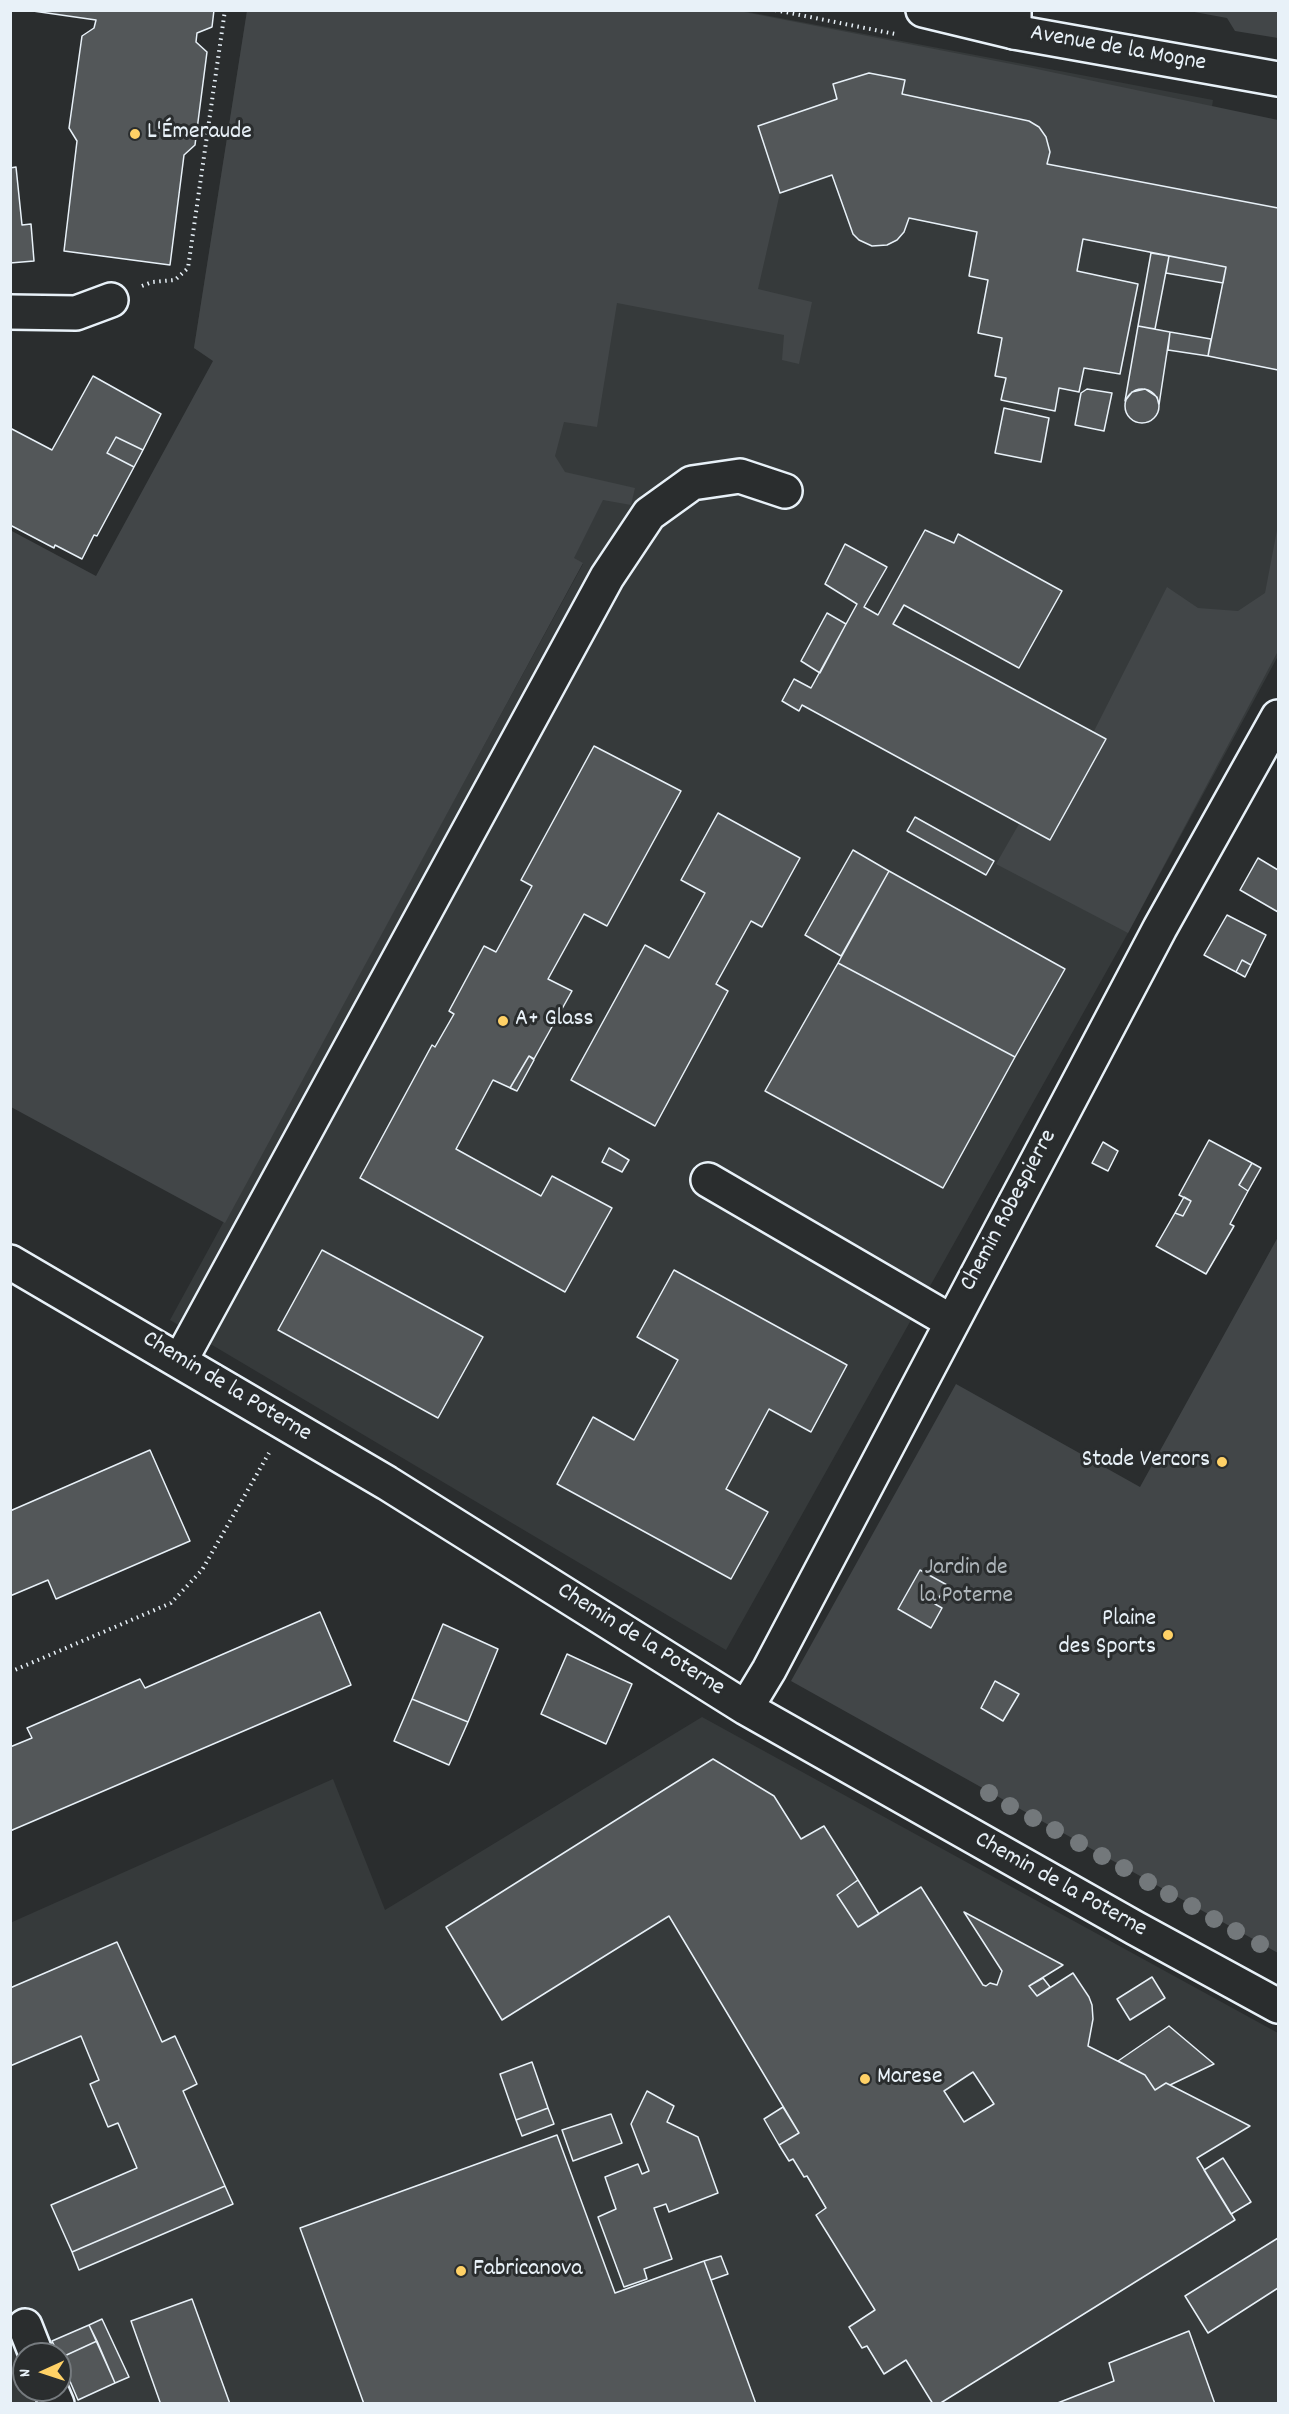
<!DOCTYPE html>
<html>
<head>
<meta charset="utf-8">
<style>
  body { margin:0 }
  #map { position:relative; width:1289px; height:2414px; overflow:hidden; background:#2a2d2e; font-family:Dekko,sans-serif }
  canvas { display:block }
  .frame { position:absolute; inset:0; border:12px solid #e8f1f8; pointer-events:none }
  .north { position:absolute; left:12px; top:2342px; width:60px; height:60px; box-sizing:border-box; background:#2a2d2e; border:2px solid #767b7f; border-radius:50%; rotate:267deg; font-size:16px; font-weight:700; line-height:24px; text-align:center; color:#e8f1f8 }
  .north::after { content:''; display:block; margin:auto; width:21px; height:27px; background:#ffd166; clip-path:polygon(50% 0,100% 100%,50% 72%,0 100%) }
</style>
</head>
<body>
<div id="map">
<canvas width="1289" height="2414"></canvas>
<div class="frame"></div>
<div class="north">N</div>
</div>
<script>
const g = document.querySelector('canvas').getContext('2d');
g.lineJoin = 'round';
function fillPath(path, color) { g.fillStyle = color; g.fill(path, 'evenodd'); }
const toPath = rows => new Path2D(rows.map(r => 'M' + r).join(''));
function strokePath(path, color, width, dash) { g.strokeStyle = color; g.lineWidth = width; g.lineCap = dash ? 'butt' : 'round'; g.setLineDash(dash || []); g.stroke(path); }
function drawText(font, color, halo, rows, align = 'center') {
  g.font = font + ' Dekko,sans-serif'; g.lineWidth = 6; g.setLineDash([]); g.textBaseline = 'middle'; g.strokeStyle = halo; g.fillStyle = color; for (const [text, x, y, turn = 0] of rows) {
    g.save(); g.translate(x, y); g.rotate((+turn || 0) * Math.PI / 180); g.textAlign = isNaN(turn) ? turn : align; if (halo) g.strokeText(text, 0, 0); g.fillText(text, 0, 0); g.restore();
  }
}
const built = toPath([
  [247,11,743,11,1213,100,1199,192,1278,208,1278,656,1128,933,726,1650,170,1320,583,564,194,348],
  [702,1717,1278,2033,1278,2403,11,2403,10,1923,333,1779,385,1910],
  [24,2354,60,2354,60,2390,24,2390]
]);
const green = toPath([
  [247,11,739,11,1032,68,1278,120,1278,208,1047,164,1050,152,1046,137,1039,127,1029,121,902,94,905,80,869,73,833,84,837,99,758,126,780,193,758,289,812,302,799,364,782,360,784,335,617,303,597,427,564,422,555,456,565,472,635,488,631,505,603,500,574,558,583,563,225,1223,11,1107,10,530,96,576,213,361,194,348],
  [1189,11,1278,11,1278,38,1235,31,1227,18],
  [1278,525,1278,651,1128,933,996,864,1019,824,1050,840,1105,739,1093,733,1167,587,1198,608,1238,611,1265,593],
  [1278,1237,1278,1953,791,1681,956,1384,1140,1487]
]);
const building = toPath([
  [26,10,214,10,212,27,197,33,196,42,207,52,195,145,184,155,170,265,64,251,77,141,69,128,82,36,94,28,96,20,26,10],
  [869,73,905,80,902,94,1029,121,1039,127,1046,137,1050,152,1047,164,1278,208,1278,370,1208,356,1226,267,1083,239,1077,271,1138,284,1120,374,1084,368,1079,392,1059,388,1055,411,1001,400,1006,378,995,376,1002,338,978,333,988,280,969,276,977,232,909,218,904,232,897,240,887,245,872,246,859,240,853,234,832,175,780,193,758,126,837,99,833,84,869,73],
  [16,167,22,225,31,224,34,261,10,263,10,168,16,167],
  [1151,253,1169,256,1155,329,1138,326,1151,253],
  [1169,256,1226,267,1223,283,1166,273,1169,256],
  [1138,326,1170,332,1159,405,1157,397,1145,389,1132,392,1125,401,1138,326],
  [1170,332,1211,339,1208,356,1168,350,1170,332],
  [93,376,161,414,143,450,116,437,107,453,134,467,97,536,94,535,82,559,55,545,54,548,10,525,10,428,52,450,93,376],
  '1125 406a17 17 0 1 1 34 0a17 17 0 1 1-34 0Z',
  [1087,389,1112,393,1104,431,1075,425,1081,393,1087,389],
  [1004,408,1049,418,1041,462,995,453,1004,408],
  [116,437,143,450,134,467,107,453,116,437],
  [925,530,954,543,958,534,1062,591,1019,668,904,605,893,624,1106,739,1050,840,802,705,799,711,782,701,794,679,811,688,857,604,825,584,845,544,887,567,864,607,878,615,925,530],
  [827,613,846,624,820,673,801,661,827,613],
  [594,746,681,791,607,926,584,914,548,979,572,991,534,1059,529,1056,510,1088,517,1091,493,1080,456,1149,541,1196,552,1176,612,1208,565,1292,360,1178,432,1045,435,1047,454,1014,449,1011,484,946,496,952,532,886,521,880,594,746],
  [718,813,800,858,762,927,751,921,716,984,728,991,655,1126,571,1080,645,945,669,958,705,893,681,880,718,813],
  [915,817,994,861,986,875,907,831,915,817],
  [853,850,889,871,841,956,805,935,853,850],
  [1258,858,1278,870,1278,912,1240,890,1258,858],
  [889,871,1065,969,1015,1057,838,963,889,871],
  [1227,915,1266,935,1251,965,1242,960,1236,972,1204,955,1227,915],
  [1242,960,1251,965,1245,977,1236,972,1242,960],
  [838,963,1015,1057,943,1188,765,1091,838,963],
  [529,1056,534,1060,517,1091,510,1088,529,1056],
  [1209,1140,1252,1163,1239,1185,1248,1191,1230,1224,1234,1226,1206,1274,1156,1246,1175,1213,1183,1216,1191,1201,1179,1195,1209,1140],
  [1103,1142,1118,1151,1108,1171,1092,1163,1103,1142],
  [609,1148,629,1160,622,1172,602,1162,609,1148],
  [1252,1163,1261,1168,1248,1191,1239,1185,1252,1163],
  [1184,1197,1191,1201,1183,1216,1175,1213,1184,1197],
  [322,1250,483,1337,438,1418,278,1330,322,1250],
  [674,1270,847,1365,811,1432,769,1409,726,1489,768,1512,731,1579,557,1484,593,1417,634,1440,678,1360,637,1337,674,1270],
  [150,1450,190,1541,56,1599,48,1580,10,1596,10,1511,150,1450],
  [920,1570,947,1585,935,1604,942,1608,931,1628,898,1609,920,1570],
  [320,1612,351,1685,10,1831,10,1747,32,1738,27,1728,140,1679,145,1688,320,1612],
  [443,1624,498,1649,468,1722,412,1699,443,1624],
  [567,1654,632,1684,606,1744,541,1714,567,1654],
  [995,1681,1019,1694,1003,1721,981,1708,995,1681],
  [412,1699,468,1722,449,1765,394,1741,412,1699],
  [713,1759,774,1796,801,1839,824,1826,858,1880,837,1895,858,1927,921,1887,983,1985,986,1986,990,1983,997,1985,1002,1971,964,1912,1063,1965,1029,1986,1037,1996,1073,1973,1089,1997,1092,2005,1093,2019,1088,2046,1145,2075,1155,2090,1166,2083,1250,2126,1197,2158,1235,2220,939,2404,933,2404,906,2360,884,2374,867,2346,862,2348,849,2327,875,2310,816,2215,826,2208,807,2176,804,2177,793,2159,789,2161,779,2145,799,2133,669,1916,502,2020,446,1927,713,1759],
  [973,2072,994,2104,964,2122,944,2091,973,2072],
  [858,1880,879,1914,858,1927,837,1895,858,1880],
  [117,1942,162,2042,175,2036,197,2084,183,2091,225,2186,72,2252,51,2205,137,2168,118,2123,108,2127,90,2084,99,2080,81,2036,10,2066,10,1988,117,1942],
  [1152,1977,1165,1998,1130,2020,1117,1999,1152,1977],
  [1043,1978,1050,1987,1037,1996,1029,1986,1043,1978],
  [1169,2026,1214,2064,1170,2085,1166,2083,1155,2090,1145,2075,1118,2061,1169,2026],
  [532,2062,548,2108,516,2120,500,2074,532,2062],
  [647,2091,674,2106,667,2122,698,2137,718,2193,669,2212,666,2204,654,2208,672,2259,644,2269,647,2279,624,2287,598,2217,616,2209,605,2177,638,2164,642,2174,649,2171,631,2124,647,2091],
  [783,2107,799,2133,779,2145,764,2119,783,2107],
  [548,2108,554,2124,522,2136,516,2120,548,2108],
  [611,2114,622,2143,573,2161,562,2130,611,2114],
  [557,2135,615,2293,704,2261,756,2404,364,2404,300,2228,557,2135],
  [1223,2158,1251,2202,1231,2214,1204,2170,1223,2158],
  [225,2186,233,2204,79,2270,72,2252,225,2186],
  [1278,2238,1278,2288,1208,2333,1185,2296,1278,2238],
  [721,2256,728,2274,711,2280,704,2261,721,2256],
  [192,2299,230,2404,160,2404,160,2402,131,2321,192,2299],
  [102,2319,129,2377,115,2383,89,2325,102,2319],
  [89,2325,97,2341,60,2358,52,2341,89,2325],
  [1189,2331,1215,2404,1055,2404,1114,2381,1109,2363,1189,2331],
  [97,2341,115,2383,78,2400,60,2358,97,2341]
]);
const path = toPath([
  [775,10,895,34],
  [142,286,152,282,175,280,188,268,225,10],
  [10,1672,171,1603,202,1570,269,1453]
]);
const minor = toPath([
  [1014,10,1014,32],
  [10,312,76,313,111,300],
  [708,1180,952,1322],
  [10,1262,387,1483,746,1708,1135,1928,1278,2006],
  [180,1361,607,577,649,514,692,483,740,476,785,491],
  [746,1708,769,1670,1160,928,1278,717],
  [25,2326,36,2354],
  [51,2390,57,2404]
]);
const major = toPath([
  [923,10,1014,32,1278,79]
]);
const trees = [
  [989,1793],
  [1010,1806],
  [1033,1818],
  [1055,1830],
  [1079,1843],
  [1102,1856],
  [1124,1868],
  [1148,1882],
  [1169,1894],
  [1192,1906],
  [1214,1919],
  [1236,1931],
  [1260,1944]
];
const markers = [
  [135,134,6,"#ffd166"],
  [503,1021,6,"#ffd166"],
  [1222,1462,6,"#ffd166"],
  [1168,1635,6,"#ffd166"],
  [865,2079,6,"#ffd166"],
  [461,2271,6,"#ffd166"]
];
const streetNames = [
  ["Avenue de la Mogne",1118,50,10],
  ["Chemin Robespierre",1010,1211,-62],
  ["Chemin de la Poterne",226,1388,31],
  ["Chemin de la Poterne",640,1641,32],
  ["Chemin de la Poterne",1060,1886,29]
];
const poiNames = [
  ["L'Émeraude",147,134],
  ["A+ Glass",515,1021],
  ["Stade Vercors",1210,1462,"right"],
  ["Plaine",1156,1621,"right"],
  ["des Sports",1156,1649,"right"],
  ["Marese",877,2079],
  ["Fabricanova",473,2271]
];
const parkNames = [
  ["Jardin de",966,1570],
  ["la Poterne",966,1598]
];
fillPath(built, '#363a3b');
fillPath(green, '#424648');
fillPath(building, '#535759');
strokePath(building, '#e8f1f8', 1.5);
strokePath(minor, '#e8f1f8', 38);
strokePath(major, '#e8f1f8', 38);
strokePath(path, '#e8f1f8', 4, [1.5, 4.5]);
strokePath(minor, '#2a2d2e', 33);
strokePath(major, '#2a2d2e', 33);
g.fillStyle = '#73787b';
for (const [x, y] of trees) { g.beginPath(); g.arc(x, y, 9, 0, 2 * Math.PI); g.fill(); }
for (const [x, y, r, color] of markers) { const dot = new Path2D(); dot.arc(x, y, r, 0, 2 * Math.PI); g.fillStyle = color; g.fill(dot); strokePath(dot, '#2a2d2e', 2); }
drawText('24px', '#e8f1f8', '#2a2d2e', streetNames);
drawText('24px', '#e8f1f8', '#2a2d2e', poiNames, 'left');
drawText('24px', '#aeb5ba', '#2a2d2e', parkNames);
</script>
</body>
</html>
